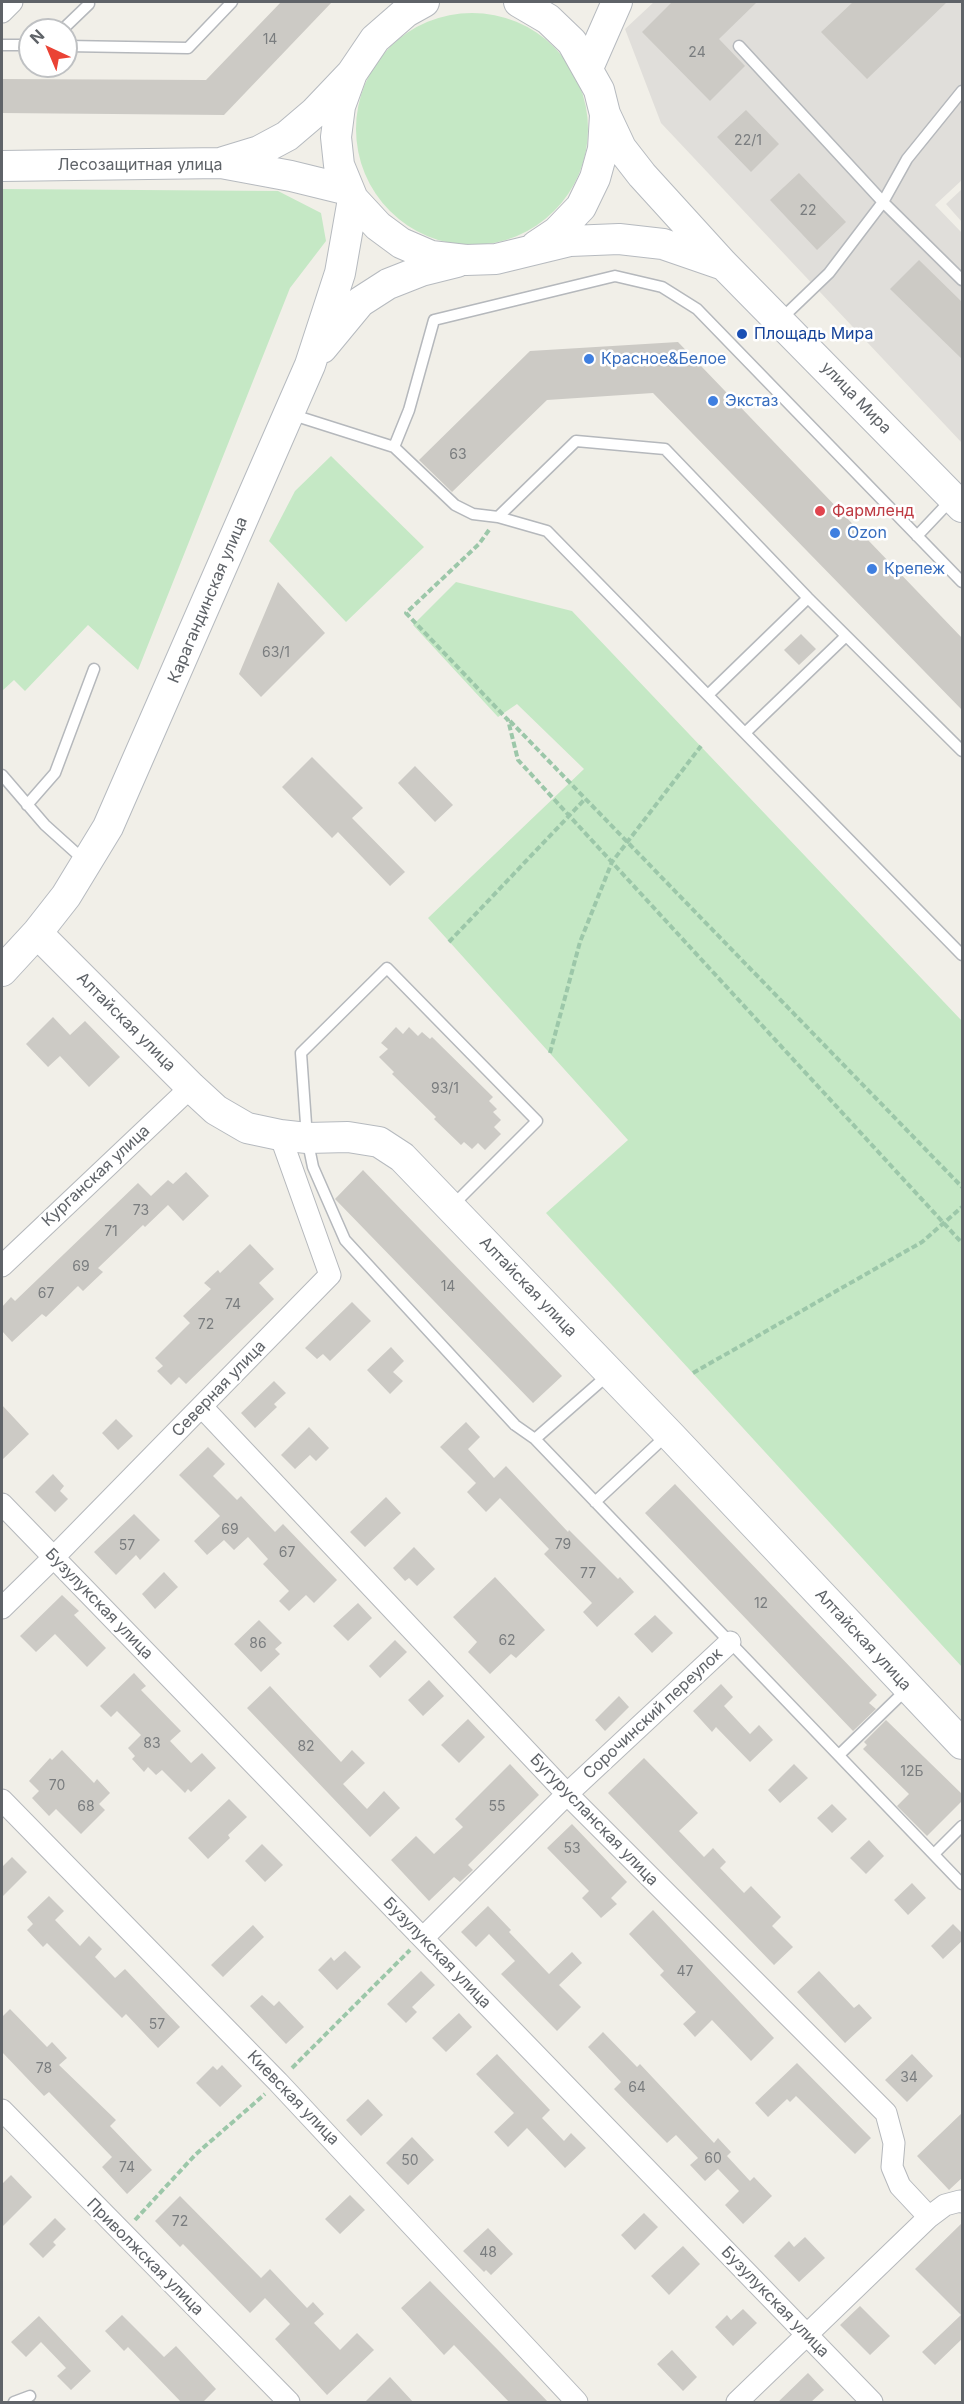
<!DOCTYPE html>
<html>
<head>
<meta charset="utf-8">
<style>
  body { margin:0 }
  #map { position:relative; width:964px; height:2404px; overflow:hidden; background:#f1efe8; font-family:Inter,sans-serif }
  canvas { display:block }
  .frame { position:absolute; inset:0; border:3px solid #5f6368; pointer-events:none }
  .north { position:absolute; left:18px; top:18px; width:60px; height:60px; box-sizing:border-box; background:#fff; border:2px solid #bfc1c3; border-radius:50%; rotate:316deg; font-size:16px; font-weight:700; line-height:24px; text-align:center; color:#5f6368 }
  .north::after { content:''; display:block; margin:auto; width:21px; height:27px; background:#ea4335; clip-path:polygon(50% 0,100% 100%,50% 72%,0 100%) }
</style>
</head>
<body>
<div id="map">
<canvas width="964" height="2404"></canvas>
<div class="frame"></div>
<div class="north">N</div>
</div>
<script>
const g = document.querySelector('canvas').getContext('2d');
g.lineJoin = 'round';
function fillPath(path, color) { g.fillStyle = color; g.fill(path, 'evenodd'); }
const toPath = rows => new Path2D(rows.map(r => 'M' + r).join(''));
function strokePath(path, color, width, dash) { g.strokeStyle = color; g.lineWidth = width; g.lineCap = dash ? 'butt' : 'round'; g.setLineDash(dash || []); g.stroke(path); }
function drawText(font, color, halo, rows, align = 'center') {
  g.font = font + ' Inter,sans-serif'; g.lineWidth = 5; g.setLineDash([]); g.textBaseline = 'middle'; g.strokeStyle = halo; g.fillStyle = color; for (const [text, x, y, turn = 0] of rows) {
    g.save(); g.translate(x, y); g.rotate((+turn || 0) * Math.PI / 180); g.textAlign = isNaN(turn) ? turn : align; if (halo) g.strokeText(text, 0, 0); g.fillText(text, 0, 0); g.restore();
  }
}
const industrial = toPath([
  [654,2,962,2,962,180,935,205,962,233,962,443,661,123,625,29],
  [962,189,962,188,962,222,946,204]
]);
const green = toPath([
  '356 129a116 116 0 1 1 232 0a116 116 0 1 1-232 0Z',
  [2,189,278,191,321,213,326,241,290,288,138,670,88,625,25,691,14,680,2,691],
  [331,456,424,547,346,622,269,541,295,491],
  [456,582,572,611,962,1021,962,1667,546,1213,628,1140,428,918,584,769,517,704,498,717,413,625]
]);
const building = toPath([
  [281,2,332,2,224,115,2,113,2,79,206,80],
  [672,2,757,2,719,39,745,66,710,101,642,32],
  [853,2,947,2,867,79,821,32],
  [746,110,779,144,751,172,717,137],
  [799,173,846,222,817,250,770,200],
  [919,260,963,303,963,360,890,289],
  [678,342,963,639,963,711,653,393,547,400,452,492,419,460,530,351],
  [278,582,325,633,261,697,239,674],
  [801,634,816,649,799,665,784,650],
  [312,757,363,808,352,818,405,872,390,886,338,832,332,838,282,787],
  [415,766,453,805,435,822,398,783],
  [53,1017,70,1035,85,1021,120,1057,89,1087,60,1056,48,1067,26,1044],
  [396,1027,403,1034,409,1027,418,1036,422,1032,430,1039,432,1037,493,1097,489,1101,497,1109,493,1112,501,1120,494,1127,501,1134,485,1150,478,1143,472,1149,464,1142,461,1145,434,1119,436,1117,392,1074,394,1072,379,1057,388,1049,381,1043],
  [363,1170,562,1376,533,1403,335,1199],
  [186,1172,209,1196,183,1221,168,1205,145,1227,143,1225,98,1268,103,1272,83,1291,78,1286,46,1317,42,1314,12,1342,2,1331,2,1307,11,1297,15,1301,138,1183,151,1196,168,1180,173,1184],
  [250,1244,274,1269,259,1283,274,1299,186,1384,179,1377,171,1385,157,1371,163,1366,155,1358,190,1323,183,1316,211,1289,204,1283,218,1270,220,1273],
  [352,1302,371,1321,330,1361,323,1354,317,1359,305,1348],
  [391,1347,404,1361,393,1372,403,1381,390,1394,367,1370],
  [274,1381,286,1393,274,1404,277,1407,255,1428,241,1413],
  [2,1405,29,1434,2,1460],
  [116,1419,133,1436,118,1450,102,1433],
  [466,1422,480,1437,468,1449,494,1478,506,1466,568,1532,569,1530,618,1579,620,1577,634,1592,597,1627,583,1612,592,1603,544,1554,549,1549,500,1498,486,1512,467,1492,476,1483,440,1447],
  [309,1427,329,1448,316,1461,310,1455,295,1469,281,1455],
  [208,1447,225,1464,213,1476,237,1500,241,1496,275,1532,283,1524,337,1580,314,1603,306,1595,289,1611,279,1601,289,1591,263,1564,268,1559,248,1537,234,1550,224,1540,207,1555,194,1541,220,1516,179,1475],
  [53,1474,64,1486,60,1491,68,1499,55,1512,35,1492],
  [675,1484,877,1695,869,1703,876,1709,853,1731,645,1513],
  [386,1497,401,1513,365,1547,350,1532],
  [134,1514,160,1540,140,1560,136,1555,116,1575,94,1552],
  [414,1547,435,1569,417,1586,409,1578,405,1581,393,1568],
  [164,1572,178,1587,155,1609,142,1594],
  [495,1577,545,1630,516,1658,511,1654,490,1674,468,1652,477,1642,453,1617],
  [62,1595,79,1611,74,1615,106,1648,87,1667,55,1634,36,1652,20,1636],
  [358,1603,372,1618,348,1641,333,1626],
  [655,1615,673,1633,652,1653,634,1634],
  [259,1620,282,1643,275,1649,280,1654,261,1672,234,1644],
  [395,1640,407,1652,380,1678,369,1666],
  [134,1673,146,1686,141,1690,181,1731,170,1741,191,1763,202,1753,216,1768,191,1792,188,1789,185,1793,162,1770,156,1775,148,1767,144,1772,132,1759,135,1756,128,1748,141,1735,117,1711,111,1717,100,1706],
  [429,1680,444,1696,423,1716,408,1700],
  [721,1684,733,1697,724,1706,750,1734,759,1725,773,1740,750,1762,716,1727,712,1732,693,1711],
  [270,1686,341,1762,352,1750,365,1763,343,1784,367,1809,384,1791,400,1808,370,1837,247,1708],
  [619,1696,629,1707,605,1731,595,1720],
  [468,1719,485,1737,459,1763,441,1745],
  [886,1720,963,1795,963,1800,927,1836,897,1806,909,1794,863,1749,867,1745,864,1742],
  [62,1750,94,1783,97,1779,110,1793,99,1804,105,1810,81,1834,56,1809,49,1816,32,1798,39,1791,29,1781,50,1758,52,1760],
  [644,1758,698,1813,679,1831,704,1857,713,1848,726,1862,720,1868,744,1893,751,1886,781,1917,772,1926,793,1947,774,1965,608,1793],
  [510,1764,539,1795,468,1865,473,1870,460,1882,454,1877,429,1901,391,1860,416,1836,434,1854,463,1827,455,1819],
  [794,1764,808,1778,780,1803,768,1790],
  [229,1799,247,1817,228,1835,230,1838,208,1859,188,1838],
  [832,1804,847,1819,832,1833,817,1818],
  [572,1824,627,1882,611,1898,617,1904,601,1918,582,1898,589,1891,547,1848],
  [869,1840,884,1856,866,1874,850,1858],
  [262,1844,283,1865,265,1882,245,1861],
  [12,1857,27,1872,2,1897,2,1867],
  [912,1883,926,1898,908,1915,894,1900],
  [49,1896,64,1911,55,1920,80,1946,89,1936,102,1949,95,1957,115,1978,125,1969,180,2027,158,2048,126,2014,122,2018,47,1943,43,1947,27,1930,33,1924,27,1917],
  [488,1906,511,1930,509,1932,549,1974,572,1952,582,1963,559,1985,581,2007,557,2031,501,1974,515,1961,489,1934,476,1947,461,1932],
  [653,1910,774,2038,751,2061,712,2020,695,2037,683,2024,696,2012,660,1975,664,1971,629,1934],
  [953,1924,963,1934,963,1940,943,1959,931,1946],
  [253,1925,264,1937,223,1977,211,1965],
  [345,1951,361,1967,337,1990,318,1970,331,1957,334,1961],
  [421,1971,435,1985,412,2007,417,2012,406,2023,387,2004],
  [819,1971,854,2008,859,2004,872,2018,845,2043,797,1992],
  [262,1995,274,2006,279,2001,304,2027,286,2044,250,2006],
  [10,2009,47,2047,52,2042,67,2058,59,2065,116,2120,110,2126,152,2170,127,2194,102,2167,112,2157,49,2092,44,2096,2,2052,2,2017],
  [459,2013,472,2027,446,2052,432,2038],
  [603,2032,637,2067,640,2064,714,2143,718,2138,731,2152,727,2156,750,2181,754,2177,772,2196,743,2224,725,2205,739,2191,718,2169,705,2181,690,2165,698,2158,676,2135,667,2143,614,2089,621,2082,588,2047],
  [497,2054,550,2110,542,2118,564,2141,571,2133,586,2148,565,2168,527,2128,508,2147,494,2132,514,2113,476,2074],
  [912,2054,933,2076,907,2102,885,2080],
  [797,2063,871,2138,855,2154,796,2096,790,2102,787,2099,768,2117,755,2103],
  [222,2065,242,2086,220,2107,196,2083,213,2066,217,2070],
  [368,2099,383,2115,361,2136,346,2120],
  [963,2112,963,2177,949,2190,917,2156],
  [412,2137,434,2160,408,2185,386,2163],
  [11,2175,32,2197,2,2227,2,2184],
  [350,2195,365,2210,340,2234,325,2219],
  [180,2196,261,2278,270,2269,307,2308,313,2302,324,2314,314,2323,340,2350,357,2333,374,2350,327,2395,275,2339,290,2324,265,2298,250,2313,183,2244,180,2247,155,2221],
  [644,2213,658,2227,635,2250,621,2235],
  [55,2218,66,2229,53,2242,56,2245,43,2258,29,2244],
  [963,2222,963,2338,935,2365,922,2352,961,2315,915,2269],
  [488,2228,513,2254,491,2275,486,2270,484,2272,463,2251],
  [805,2237,825,2258,799,2282,774,2256,789,2241,794,2247],
  [683,2246,700,2264,669,2295,651,2276],
  [430,2281,498,2350,549,2403,510,2403,454,2345,444,2355,401,2308],
  [860,2306,890,2336,870,2355,840,2325],
  [743,2309,757,2323,733,2346,715,2327,727,2315,731,2320],
  [122,2315,164,2357,176,2346,216,2389,202,2403,182,2403,128,2347,124,2351,105,2331],
  [39,2316,91,2371,71,2390,57,2376,66,2368,41,2342,26,2357,11,2342],
  [672,2350,697,2377,683,2391,657,2364],
  [808,2373,824,2390,810,2403,777,2403],
  [390,2377,414,2403,364,2403]
]);
const path = toPath([
  [489,530,479,544,406,613,508,720,518,760,962,1243],
  [510,721,962,1187],
  [449,942,585,799],
  [550,1053,580,942,612,862,701,746],
  [693,1373,922,1242,962,1207],
  [292,2068,410,1950],
  [135,2220,196,2154,265,2094]
]);
const lane = toPath([
  [62,30,89,4],
  [2,45,30,45],
  [66,46,188,48,232,2],
  [739,46,883,202,962,280],
  [780,320,829,273,883,202,907,159,962,91],
  [290,414,394,447,455,505,473,514,498,517,547,531,962,955],
  [394,447,409,410,434,320,615,276,662,287,697,309,962,582],
  [498,517,576,441,665,449,808,598,962,751],
  [917,536,952,499],
  [709,694,808,598],
  [746,732,846,636],
  [2,775,45,825,85,861],
  [27,805,55,773,94,669],
  [451,1207,537,1121,387,968,301,1053,307,1138,313,1167,345,1240,515,1425,535,1439,608,1375],
  [535,1439,962,1884],
  [595,1502,667,1435],
  [839,1755,907,1689],
  [934,1854,962,1826],
  [14,2402,30,2396]
]);
const street = toPath([
  [2,12,12,2],
  [2,1266,191,1087],
  [202,1407,567,1794,886,2113,894,2143,892,2167,900,2186,929,2217],
  [2,1504,872,2402],
  [2,1608,54,1557,330,1275,280,1135],
  [2,1800,278,2082,577,2402],
  [423,1938,567,1794,730,1642],
  [2,2110,289,2402],
  [737,2402,929,2217,945,2205,960,2201,962,2202]
]);
const secondary = toPath([
  [519,2,548,19,572,42,599,90,605,114,621,148,642,175,723,264,962,507],
  [588,68,617,2],
  [352,73,340,106,336,137,339,165,353,199,378,226,401,243,431,256,466,260,496,259,570,241,619,239,663,244,721,264],
  [223,162,259,151,287,136,314,113,352,73,375,39,406,12,424,2],
  [2,166,221,163,291,176,348,190],
  [536,246,557,232,581,207,595,178,603,149,605,115],
  [322,348,360,302,388,284,421,271,457,262],
  [37,933,191,1087,216,1110,247,1128,280,1135,307,1138,348,1137,379,1142,402,1157,669,1434,962,1744],
  [2,971,37,933,66,896,108,827,310,365,340,273,353,199]
]);
const markers = [
  [742,334,6,"#1a4fb4"],
  [589,359,6,"#3f7fe0"],
  [713,401,6,"#3f7fe0"],
  [820,511,6,"#e0444e"],
  [835,533,6,"#3f7fe0"],
  [872,569,6,"#3f7fe0"]
];
const numberNames = [
  ["14",270,40],
  ["24",697,53],
  ["22/1",748,141],
  ["22",808,211],
  ["63",458,455],
  ["63/1",276,653],
  ["93/1",445,1089],
  ["73",141,1211],
  ["71",111,1232],
  ["69",81,1267],
  ["14",448,1287],
  ["67",46,1294],
  ["74",233,1305],
  ["72",206,1325],
  ["69",230,1530],
  ["79",563,1545],
  ["57",127,1546],
  ["67",287,1553],
  ["77",588,1574],
  ["12",761,1604],
  ["62",507,1641],
  ["86",258,1644],
  ["83",152,1744],
  ["82",306,1747],
  ["12Б",912,1772],
  ["70",57,1786],
  ["68",86,1807],
  ["55",497,1807],
  ["53",572,1849],
  ["47",685,1972],
  ["57",157,2025],
  ["78",44,2069],
  ["34",909,2078],
  ["64",637,2088],
  ["60",713,2159],
  ["50",410,2161],
  ["74",127,2168],
  ["72",180,2222],
  ["48",488,2253]
];
const streetNames = [
  ["Лесозащитная улица",140,165],
  ["улица Мира",856,398,46],
  ["Карагандинская улица",208,600,-67],
  ["Алтайская улица",126,1022,45],
  ["Курганская улица",96,1176,-43],
  ["Алтайская улица",528,1287,46],
  ["Северная улица",219,1389,-46],
  ["Бузулукская улица",99,1604,46],
  ["Алтайская улица",863,1640,47],
  ["Сорочинский переулок",653,1714,-43],
  ["Бугурусланская улица",594,1820,46],
  ["Бузулукская улица",437,1953,46],
  ["Киевская улица",293,2098,46],
  ["Приволжская улица",145,2257,45],
  ["Бузулукская улица",775,2302,46]
];
const transitNames = [
  ["Площадь Мира",754,334]
];
const shopNames = [
  ["Красное&Белое",601,359],
  ["Экстаз",725,401],
  ["Ozon",847,533],
  ["Крепеж",884,569]
];
const healthNames = [
  ["Фармленд",832,511]
];
fillPath(industrial, '#e0deda');
fillPath(green, '#c5e8c5');
fillPath(building, '#cccac5');
strokePath(lane, '#b5b8bc', 13);
strokePath(street, '#b5b8bc', 23);
strokePath(secondary, '#b6babf', 32);
strokePath(path, '#9cc7a9', 4, [6, 3]);
strokePath(lane, '#fff', 10);
strokePath(street, '#fff', 21);
strokePath(secondary, '#fff', 30);
for (const [x, y, r, color] of markers) { const dot = new Path2D(); dot.arc(x, y, r, 0, 2 * Math.PI); g.fillStyle = color; g.fill(dot); strokePath(dot, '#fff', 2); }
drawText('14px', '#7a7d7f', null, numberNames);
drawText('16px', '#5f6368', '#fff', streetNames);
drawText('16px', '#164399', '#fff', transitNames, 'left');
drawText('16px', '#366cbe', '#fff', shopNames, 'left');
drawText('16px', '#be3a42', '#fff', healthNames, 'left');
</script>
</body>
</html>
